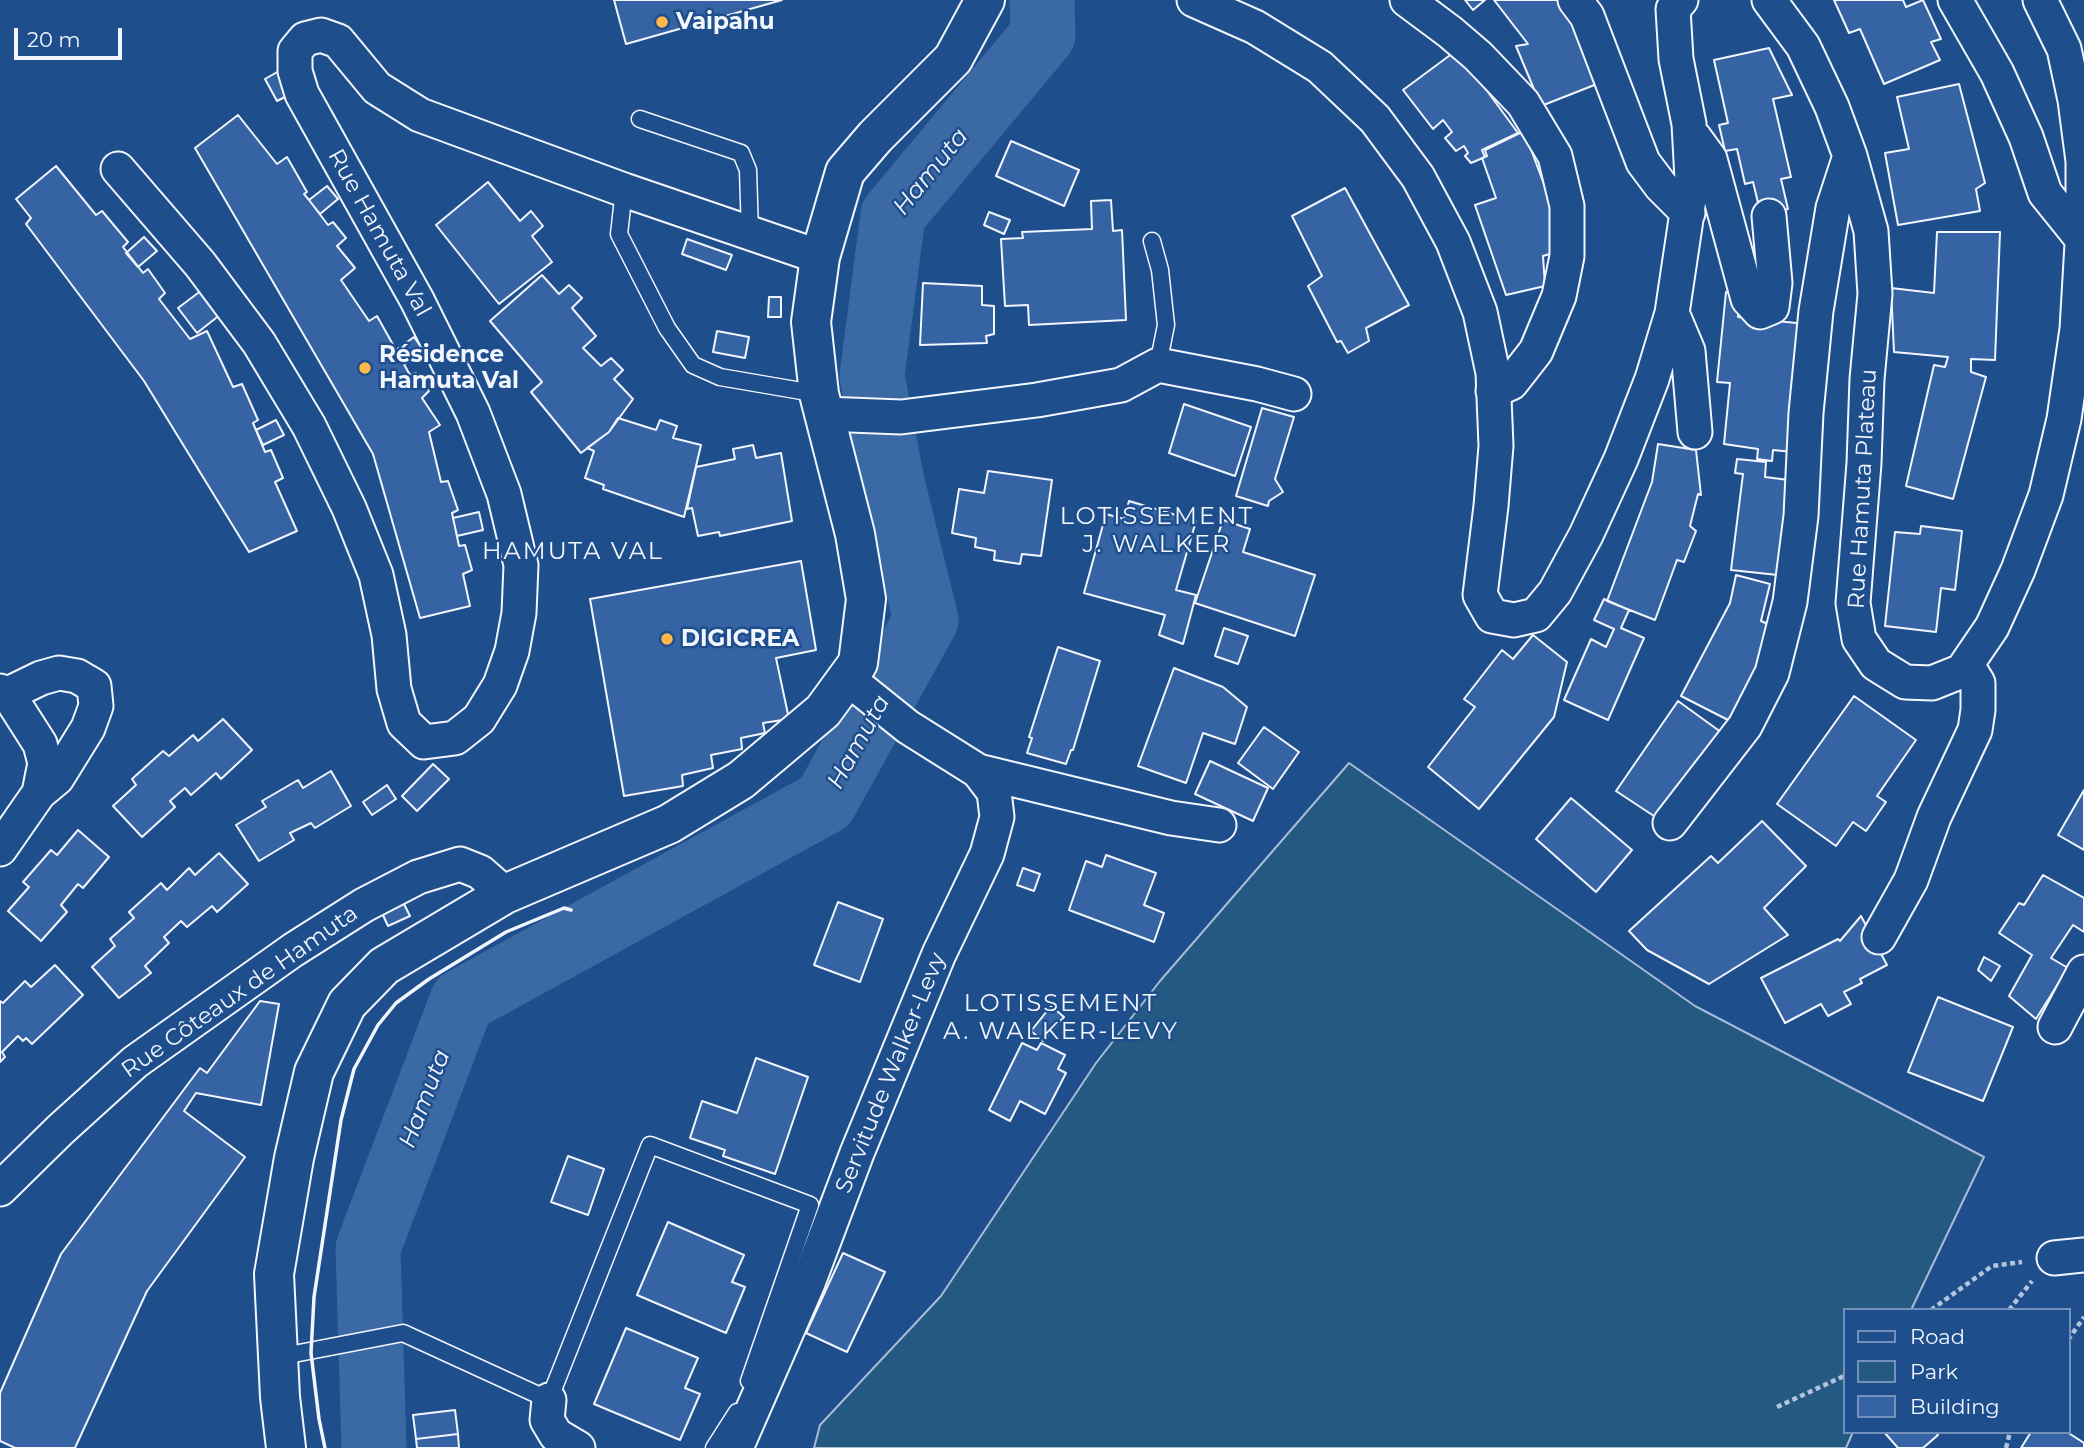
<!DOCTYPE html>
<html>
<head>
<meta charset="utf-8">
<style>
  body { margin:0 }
  #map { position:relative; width:2084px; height:1448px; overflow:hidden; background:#1f4e8c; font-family:Montserrat,sans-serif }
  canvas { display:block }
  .legend { position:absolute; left:1843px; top:1308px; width:228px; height:126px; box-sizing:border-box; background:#1f4e8c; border:2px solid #7391ba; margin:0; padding:9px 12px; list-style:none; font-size:21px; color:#f2f6ff }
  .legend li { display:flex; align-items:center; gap:14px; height:35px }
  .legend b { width:35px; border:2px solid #7391ba }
  .scale { position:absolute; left:14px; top:28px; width:108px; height:32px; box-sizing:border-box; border:4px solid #f2f6ff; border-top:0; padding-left:9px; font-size:21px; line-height:24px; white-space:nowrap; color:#f2f6ff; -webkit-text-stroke:5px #1f4e8c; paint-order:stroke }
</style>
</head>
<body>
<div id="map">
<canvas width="2084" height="1448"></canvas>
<ul class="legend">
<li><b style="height:9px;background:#1f4e8c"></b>Road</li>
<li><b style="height:19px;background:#245a82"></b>Park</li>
<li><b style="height:19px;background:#3563a3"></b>Building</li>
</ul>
<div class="scale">20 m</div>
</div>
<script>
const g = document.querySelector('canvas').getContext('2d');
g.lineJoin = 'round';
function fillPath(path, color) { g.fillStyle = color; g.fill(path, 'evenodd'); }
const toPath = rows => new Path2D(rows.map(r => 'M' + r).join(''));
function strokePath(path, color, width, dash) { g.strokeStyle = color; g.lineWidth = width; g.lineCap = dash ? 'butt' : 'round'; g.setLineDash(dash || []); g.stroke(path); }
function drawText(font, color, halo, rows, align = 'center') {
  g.font = font + ' Montserrat,sans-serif'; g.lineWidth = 5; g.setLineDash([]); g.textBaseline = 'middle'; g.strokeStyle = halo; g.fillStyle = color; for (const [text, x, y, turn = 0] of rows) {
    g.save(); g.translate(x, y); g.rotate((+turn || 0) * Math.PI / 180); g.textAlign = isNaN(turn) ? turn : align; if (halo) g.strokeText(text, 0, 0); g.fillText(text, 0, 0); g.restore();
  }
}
const green = toPath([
  [1349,763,1695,1006,1984,1157,1911,1310,1844,1310,1844,1432,1853,1432,1846,1448,814,1448,820,1425,941,1296,1096,1063,1160,981,1349,763]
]);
const river = toPath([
  [374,1448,368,1248,462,1001,825,802,926,620,892,482,872,376,893,215,1043,35,1042,0]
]);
const building = toPath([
  [614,0,782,0,626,44,614,0],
  [1465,0,1485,0,1473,10,1465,0],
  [1494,0,1562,0,1566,6,1597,84,1541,106,1516,46,1528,44,1494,0],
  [1834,0,1903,0,1906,7,1923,0,1941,39,1931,42,1940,60,1884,84,1860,29,1849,33,1834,0],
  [1769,48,1792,95,1773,99,1791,177,1781,179,1788,209,1761,215,1753,182,1745,184,1737,149,1725,151,1719,125,1728,123,1714,60,1769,48],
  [1457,50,1518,133,1482,150,1485,157,1471,163,1465,156,1468,153,1464,146,1456,151,1445,138,1452,132,1443,120,1433,129,1403,90,1457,50],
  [279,71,291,94,277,101,265,79,279,71],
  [1959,84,1985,183,1976,189,1980,211,1898,225,1885,153,1909,149,1897,97,1959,84],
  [238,115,277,164,287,157,307,192,304,194,309,200,328,225,333,222,346,238,337,246,355,268,341,280,369,321,377,316,410,375,416,373,429,391,422,398,440,425,429,432,441,482,448,481,458,510,452,513,459,546,465,545,472,570,463,574,470,606,420,618,373,454,195,148,238,115],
  [1524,131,1556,216,1553,253,1543,256,1545,286,1506,295,1475,205,1496,198,1482,158,1487,156,1485,150,1524,131],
  [1011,141,1079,170,1064,206,996,176,1011,141],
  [56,166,96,215,102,211,128,242,123,247,143,273,148,269,165,293,159,299,190,339,207,331,233,387,242,384,258,420,253,423,265,452,271,450,283,478,275,482,297,531,249,552,144,381,26,224,31,218,16,199,56,166],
  [488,182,520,221,531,211,543,226,532,236,552,262,499,304,436,225,488,182],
  [327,186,338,199,320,214,309,200,327,186],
  [1345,188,1409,305,1366,328,1369,341,1348,353,1341,341,1337,342,1308,286,1322,276,1292,216,1345,188],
  [1111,200,1113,231,1122,230,1126,320,1029,325,1028,305,1005,306,1001,239,1023,238,1022,232,1092,229,1091,201,1111,200],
  [989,212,1010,220,1004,234,984,225,989,212],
  [1937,232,2000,232,1995,360,1971,359,1971,372,1986,377,1953,499,1906,486,1934,365,1945,367,1948,357,1894,352,1891,288,1934,293,1937,232],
  [144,237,157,251,138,267,126,253,144,237],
  [687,239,732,255,726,270,682,254,687,239],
  [542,275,559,294,569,285,582,298,572,308,596,336,583,348,601,366,611,358,623,370,614,379,633,399,609,432,581,453,531,392,542,382,490,321,542,275],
  [923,283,982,286,982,305,994,306,994,334,986,336,987,343,920,345,923,283],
  [202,290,221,314,197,333,178,308,202,290],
  [1726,292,1741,293,1738,317,1806,324,1793,452,1773,450,1772,461,1757,459,1758,449,1724,444,1730,383,1717,382,1726,292],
  [769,297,781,297,781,317,768,317,769,297],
  [717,331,749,337,745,358,713,352,717,331],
  [414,337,424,351,405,364,396,350,414,337],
  [1184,404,1251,427,1235,476,1169,453,1184,404],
  [1262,408,1294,417,1275,479,1283,492,1269,501,1268,506,1236,496,1262,408],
  [618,418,656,430,660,420,677,426,673,438,701,445,684,517,603,489,604,485,585,478,594,451,587,448,609,432,618,418],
  [276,420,284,435,263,445,256,430,276,420],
  [1658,444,1696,450,1701,495,1698,494,1690,526,1696,531,1684,562,1677,560,1655,620,1607,601,1652,482,1658,444],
  [753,445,756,458,781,453,792,521,720,536,719,532,698,536,692,508,687,509,696,467,735,459,733,449,753,445],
  [1737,459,1766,462,1765,477,1797,481,1787,576,1731,570,1743,474,1735,473,1737,459],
  [988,471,1052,480,1041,556,1022,554,1020,564,994,560,995,551,975,547,976,538,952,533,959,489,984,493,988,471],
  [1129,501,1196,521,1176,590,1196,595,1183,644,1159,635,1165,615,1084,593,1106,514,1124,519,1129,501],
  [479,512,483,530,457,536,453,518,479,512],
  [1223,520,1250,529,1243,552,1315,575,1295,636,1195,603,1223,520],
  [1921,526,1962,531,1955,590,1941,588,1936,632,1885,626,1895,532,1920,534,1921,526],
  [801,561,816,650,776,658,789,719,763,723,765,733,741,738,742,749,711,755,713,768,682,775,683,786,624,796,590,599,801,561],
  [1736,575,1770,584,1761,621,1779,629,1732,722,1681,696,1730,603,1736,575],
  [1604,599,1629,610,1621,628,1644,638,1608,720,1564,700,1591,639,1606,647,1614,629,1594,620,1604,599],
  [1224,628,1248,636,1238,664,1215,656,1224,628],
  [1533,635,1567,662,1554,717,1479,809,1428,767,1475,707,1464,699,1502,650,1513,659,1533,635],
  [1058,647,1100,661,1073,750,1071,750,1066,764,1027,753,1032,738,1029,737,1058,647],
  [1174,668,1223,687,1247,707,1235,744,1203,733,1186,783,1138,766,1174,668],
  [1854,696,1916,740,1877,796,1886,802,1866,831,1853,822,1836,846,1777,804,1854,696],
  [1678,701,1725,735,1663,822,1616,791,1678,701],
  [223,719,252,750,221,779,216,773,191,795,185,788,170,801,175,807,142,837,113,806,136,785,132,779,163,751,169,756,193,735,198,741,223,719],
  [1264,727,1299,752,1273,789,1238,763,1264,727],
  [1210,761,1268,788,1253,821,1195,794,1210,761],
  [433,764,449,779,417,811,402,796,433,764],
  [331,771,351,806,315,828,311,823,290,833,294,840,259,861,236,825,266,807,262,801,298,780,303,788,331,771],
  [387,785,396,799,372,815,363,802,387,785],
  [2084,790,2084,850,2058,835,2084,790],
  [1571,798,1632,850,1596,892,1536,839,1571,798],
  [1762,821,1806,866,1764,908,1788,935,1709,984,1647,950,1629,931,1711,856,1718,863,1762,821],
  [78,830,109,857,83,888,78,884,61,905,67,912,41,941,8,911,29,887,23,882,51,850,57,855,78,830],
  [219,853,248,884,217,912,212,906,187,927,181,921,164,937,169,943,145,966,151,973,119,998,92,967,115,946,110,939,134,918,129,912,161,883,167,890,189,868,195,875,219,853],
  [1106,855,1156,873,1144,905,1164,913,1154,942,1069,910,1086,861,1102,867,1106,855],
  [1023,868,1040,874,1034,891,1017,885,1023,868],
  [2043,875,2084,898,2084,932,2073,925,2051,958,2068,968,2036,1019,2009,996,2032,955,1999,933,2019,903,2024,905,2043,875],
  [403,902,410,916,388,926,382,913,403,902],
  [838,902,883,919,860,982,814,965,838,902],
  [1861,916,1887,965,1860,979,1862,983,1844,992,1851,1004,1828,1016,1821,1004,1785,1023,1761,978,1838,939,1840,941,1861,916],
  [1984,957,2000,966,1991,981,1978,970,1984,957],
  [55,965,83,995,32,1044,26,1038,23,1041,18,1036,2,1052,5,1057,0,1062,0,1001,3,1003,25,981,31,987,55,965],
  [1938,997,2013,1027,1983,1101,1908,1072,1938,997],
  [260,1001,279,1004,261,1105,196,1093,184,1111,245,1157,147,1291,75,1448,15,1448,0,1441,0,1393,61,1254,200,1068,207,1073,260,1001],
  [1051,1006,1064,1017,1043,1041,1031,1031,1051,1006],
  [1022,1043,1037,1050,1041,1043,1065,1055,1058,1069,1066,1073,1045,1114,1020,1101,1010,1121,989,1110,1022,1043],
  [756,1058,808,1077,775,1174,723,1156,725,1150,690,1138,702,1101,737,1113,756,1058],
  [568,1156,604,1169,588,1215,551,1202,568,1156],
  [668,1222,744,1255,732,1282,745,1287,726,1333,637,1295,668,1222],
  [843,1253,885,1272,847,1352,806,1333,843,1253],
  [626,1328,698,1358,685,1388,700,1394,680,1440,594,1404,626,1328],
  [455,1410,458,1434,416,1439,413,1415,455,1410],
  [1884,1432,1936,1432,1938,1435,1923,1448,1898,1448,1884,1432],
  [2031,1432,2067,1432,2084,1443,2084,1448,2021,1448,2031,1432],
  [458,1434,459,1448,417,1448,416,1439,458,1434]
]);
const path = toPath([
  [1931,1310,1992,1266,2022,1262],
  [2009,1310,2032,1281],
  [2068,1340,2084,1317],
  [1777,1407,1844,1376],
  [2006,1448,2010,1432]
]);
const service = toPath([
  [640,119,741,153,748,170,750,234],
  [624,190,619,234,667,328,693,365,720,377,819,394],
  [1152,241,1160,270,1166,325,1158,365],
  [278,1357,403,1333,549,1400,650,1145,810,1205,749,1381],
  [714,1448,737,1412]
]);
const minor = toPath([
  [1194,0,1255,27,1320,67,1375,119,1418,177,1453,242,1480,312,1493,373,1496,446,1491,506,1480,595,1492,616,1514,620,1536,615,1555,592,1586,535,1621,459,1652,379,1672,313,1692,179,1689,124,1676,59,1673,9,1681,0],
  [1407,0,1450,32,1478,56,1523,103,1555,156,1567,206,1567,256,1559,296,1536,351,1511,383,1493,391],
  [1575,0,1587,16,1643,162,1661,186,1688,213],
  [1769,0,1803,46,1832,107,1850,156,1871,231,1875,294,1867,379,1864,463,1853,603,1859,639,1876,664,1905,682,1932,683,1962,671,1992,627,2018,570,2046,495,2064,419,2077,329,2083,227,2083,161,2075,100,2064,49,2040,0],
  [1955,0,1997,73,2026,137,2045,193,2082,239],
  [1694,137,1710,159,1748,299,1760,312,1772,307,1775,283,1769,216],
  [118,169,200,264,259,343,309,426,349,508,376,575,389,635,394,689,404,723,424,742,455,738,479,719,500,685,512,651,519,613,521,565,504,494,473,413,417,300,302,94,295,71,295,51,305,39,321,35,338,41,377,88,420,115,624,190,820,257],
  [1672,313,1688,351,1695,432],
  [824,414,901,417,1037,400,1121,385,1158,365,1257,384,1294,394],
  [0,691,8,694,40,744,45,763,39,793,0,849],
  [8,694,41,678,59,673,77,676,94,686,96,706,88,728,57,778,39,793],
  [978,771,1171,818,1219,825],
  [1670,823,1745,726,1772,673,1790,602,1801,516,1806,413,1816,311,1833,208,1850,156],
  [1879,937,1911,880,1934,817,1975,730,1978,710,1978,683,1967,665],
  [2055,1027,2084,972],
  [0,1189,60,1130,135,1062,293,950,364,905,418,877,460,864,480,872,505,894],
  [2054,1258,2084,1255],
  [549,1400,547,1420,556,1435,578,1448],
  [736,1448,808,1283,857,1153,939,954,987,854,997,817,994,792,978,771,908,727,847,678]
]);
const secondary = toPath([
  [286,1448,280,1397,274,1274,294,1158,314,1072,347,1004,384,966,505,894,669,824,741,780,823,711,858,663,866,599,855,534,819,394,811,322,820,257,845,172,875,137,953,59,985,0]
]);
const wall = toPath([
  [325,1448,319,1419,311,1353,314,1297,341,1120,354,1069,378,1025,396,1003,429,979,506,932,564,908,571,910]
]);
const markers = [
  [662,22,7,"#ffb74d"],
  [365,368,7,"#ffb74d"],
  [667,639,7,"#ffb74d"]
];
const poiNames = [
  ["Vaipahu",676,22],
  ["Résidence",379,355],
  ["Hamuta Val",379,381],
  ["DIGICREA",681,639]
];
const streetNames = [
  ["Rue Hamuta Val",379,233,61],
  ["Rue Hamuta Plateau",1863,489,-87],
  ["Rue Côteaux de Hamuta",240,992,-35],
  ["Servitude Walker-Levy",891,1073,-68]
];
const waterNames = [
  ["Hamuta",931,172,-51],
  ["Hamuta",859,742,-61],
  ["Hamuta",425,1099,-69]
];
const neighbourhoodNames = [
  ["LOTISSEMENT",1157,517],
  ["J. WALKER",1157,545],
  ["HAMUTA VAL",573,552],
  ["LOTISSEMENT",1061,1004],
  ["A. WALKER-LEVY",1061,1032]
];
fillPath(green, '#245a82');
strokePath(green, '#a8bbd7', 2);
strokePath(river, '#3b69a3', 65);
fillPath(building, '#3563a3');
strokePath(building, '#f2f6ff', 2);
strokePath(service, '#f2f6ff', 19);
strokePath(minor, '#f2f6ff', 37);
strokePath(secondary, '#f2f6ff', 42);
strokePath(path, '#b3c4dc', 4.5, [5, 3.5]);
strokePath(service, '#1f4e8c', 16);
strokePath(minor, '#1f4e8c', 33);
strokePath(secondary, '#1f4e8c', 38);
strokePath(wall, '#f2f6ff', 3.5);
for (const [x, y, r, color] of markers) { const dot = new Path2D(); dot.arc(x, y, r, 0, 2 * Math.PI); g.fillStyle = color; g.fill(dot); strokePath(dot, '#1f4e8c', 2.5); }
drawText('bold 23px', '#f2f6ff', '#1f4e8c', poiNames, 'left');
drawText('23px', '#f2f6ff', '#1f4e8c', streetNames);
drawText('italic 24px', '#f2f6ff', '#1f4e8c', waterNames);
g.letterSpacing = '2px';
drawText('24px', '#f2f6ff', '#1f4e8c', neighbourhoodNames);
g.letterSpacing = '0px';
</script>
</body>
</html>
